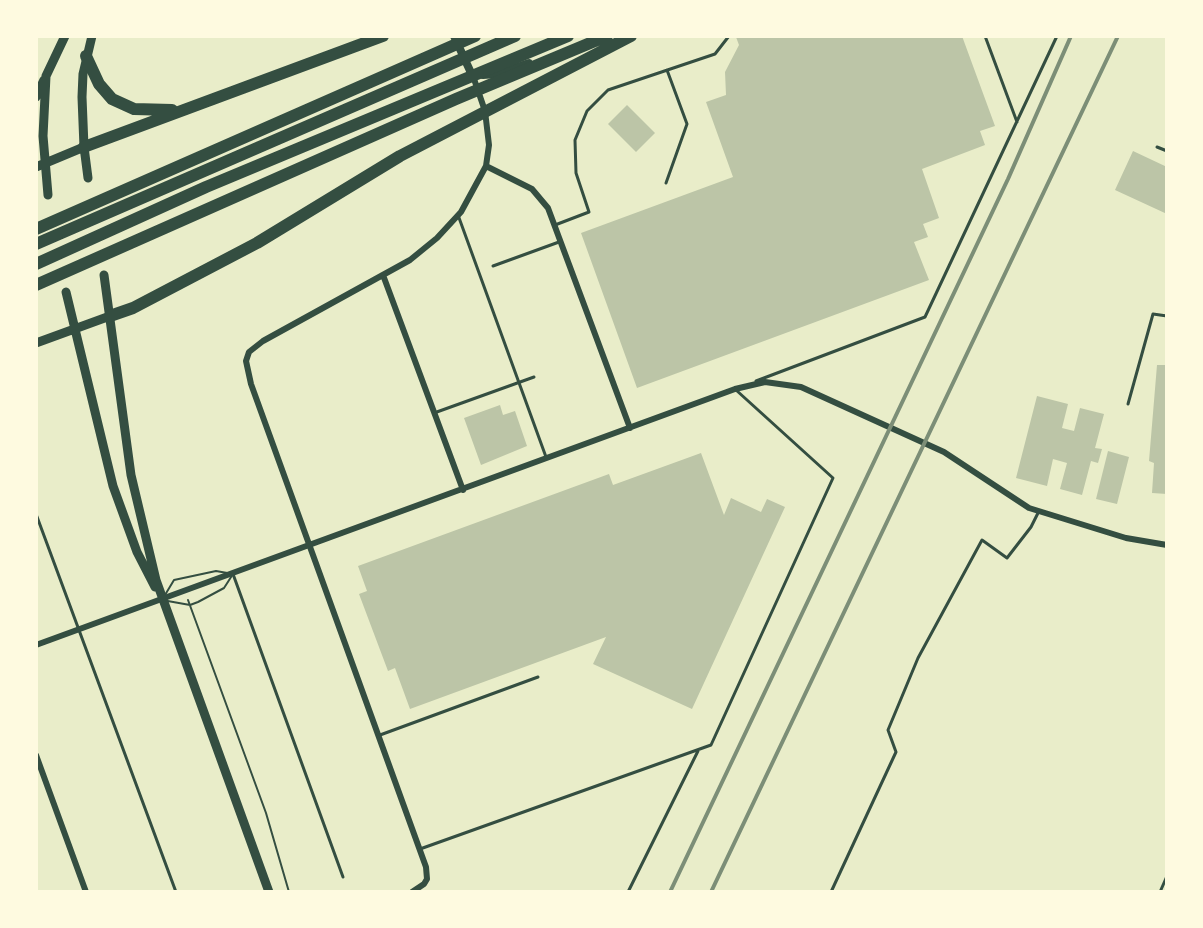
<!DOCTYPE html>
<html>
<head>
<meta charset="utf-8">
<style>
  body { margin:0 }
  #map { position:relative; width:1203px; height:928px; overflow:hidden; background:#e9edc9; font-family:Raleway,sans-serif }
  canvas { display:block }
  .frame { position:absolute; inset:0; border:38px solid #fefae0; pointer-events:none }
</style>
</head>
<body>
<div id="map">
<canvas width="1203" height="928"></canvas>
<div class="frame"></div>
</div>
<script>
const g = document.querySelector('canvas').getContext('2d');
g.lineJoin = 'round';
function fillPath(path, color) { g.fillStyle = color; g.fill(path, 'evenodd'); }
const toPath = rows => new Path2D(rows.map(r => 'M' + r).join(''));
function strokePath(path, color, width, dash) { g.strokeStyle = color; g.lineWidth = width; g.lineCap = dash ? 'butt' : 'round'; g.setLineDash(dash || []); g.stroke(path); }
const building = toPath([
  [739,36,962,36,995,126,980,131,985,145,922,169,939,218,923,224,928,237,914,242,929,280,637,388,581,233,733,177,706,102,726,95,725,72,739,45,736,37],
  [627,105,655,133,636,152,608,124],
  [1133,151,1167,167,1167,214,1115,190],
  [1157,365,1167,365,1167,494,1152,493,1154,463,1149,461],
  [1037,396,1068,404,1062,428,1074,431,1080,408,1104,414,1095,448,1102,449,1098,463,1091,461,1082,495,1060,489,1067,463,1053,459,1047,486,1016,478],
  [500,405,503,415,515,411,527,446,481,465,464,418],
  [1108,451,1129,457,1117,504,1096,499],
  [701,453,724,515,731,498,761,512,767,499,785,507,692,709,593,664,606,637,410,709,395,668,388,671,359,594,367,591,358,566,609,474,613,485]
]);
const path = toPath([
  [216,571,233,574,224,588,198,602,190,605,162,600,174,580,216,571],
  [188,600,266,813,289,892]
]);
const service = toPath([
  [985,36,1017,122],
  [1157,147,1167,151],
  [666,183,687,124,667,70],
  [458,215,546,457],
  [555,225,589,212,576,173,575,140,587,111,608,90,715,54,729,36],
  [493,266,559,242],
  [756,381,925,317,1057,36],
  [1128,404,1153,314,1167,316],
  [434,413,534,377],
  [36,514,176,892],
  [233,574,343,877],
  [380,735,538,677],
  [420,849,711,745,833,478,736,390],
  [628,892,698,751],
  [831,892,896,752,888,730,918,658,982,540,1007,558,1031,527,1039,511],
  [1160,892,1167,876]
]);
const minor = toPath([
  [486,166,532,189,548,208,630,428],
  [383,275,463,490],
  [36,645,735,389,765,382,801,387,944,452,1029,508,1126,538,1167,545],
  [36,755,86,892],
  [412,892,424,884,427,879,426,867,251,384,246,361,249,352,263,341,410,260,437,238,461,212,486,166,489,145,485,111,473,76]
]);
const tertiary = toPath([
  [454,36,472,75],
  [483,75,497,74,529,63]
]);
const secondary = toPath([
  [36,97,44,80],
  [36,167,84,147],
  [88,178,84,147,82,97,83,74,92,36],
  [48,195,43,136,46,76,65,36],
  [104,275,131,475,156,580,269,892],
  [66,292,113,486,137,552,155,587],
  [36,343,110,316]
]);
const motorway = toPath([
  [86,56,99,84,112,99,134,109,172,110],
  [84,147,383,36],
  [36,229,475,36],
  [36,244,515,36],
  [36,264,206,187,568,36],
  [36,285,456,99,607,36],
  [110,316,133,308,257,243,400,156,631,36]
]);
const rail = toPath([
  [670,892,1008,179,1071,36],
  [711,892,1118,36]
]);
fillPath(building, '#bcc5a7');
strokePath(path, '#344e41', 2);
strokePath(service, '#344e41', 3);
strokePath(minor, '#344e41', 6);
strokePath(tertiary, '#344e41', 8);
strokePath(secondary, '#344e41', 9);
strokePath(motorway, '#344e41', 12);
strokePath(rail, '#7c8e77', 4);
</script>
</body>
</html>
